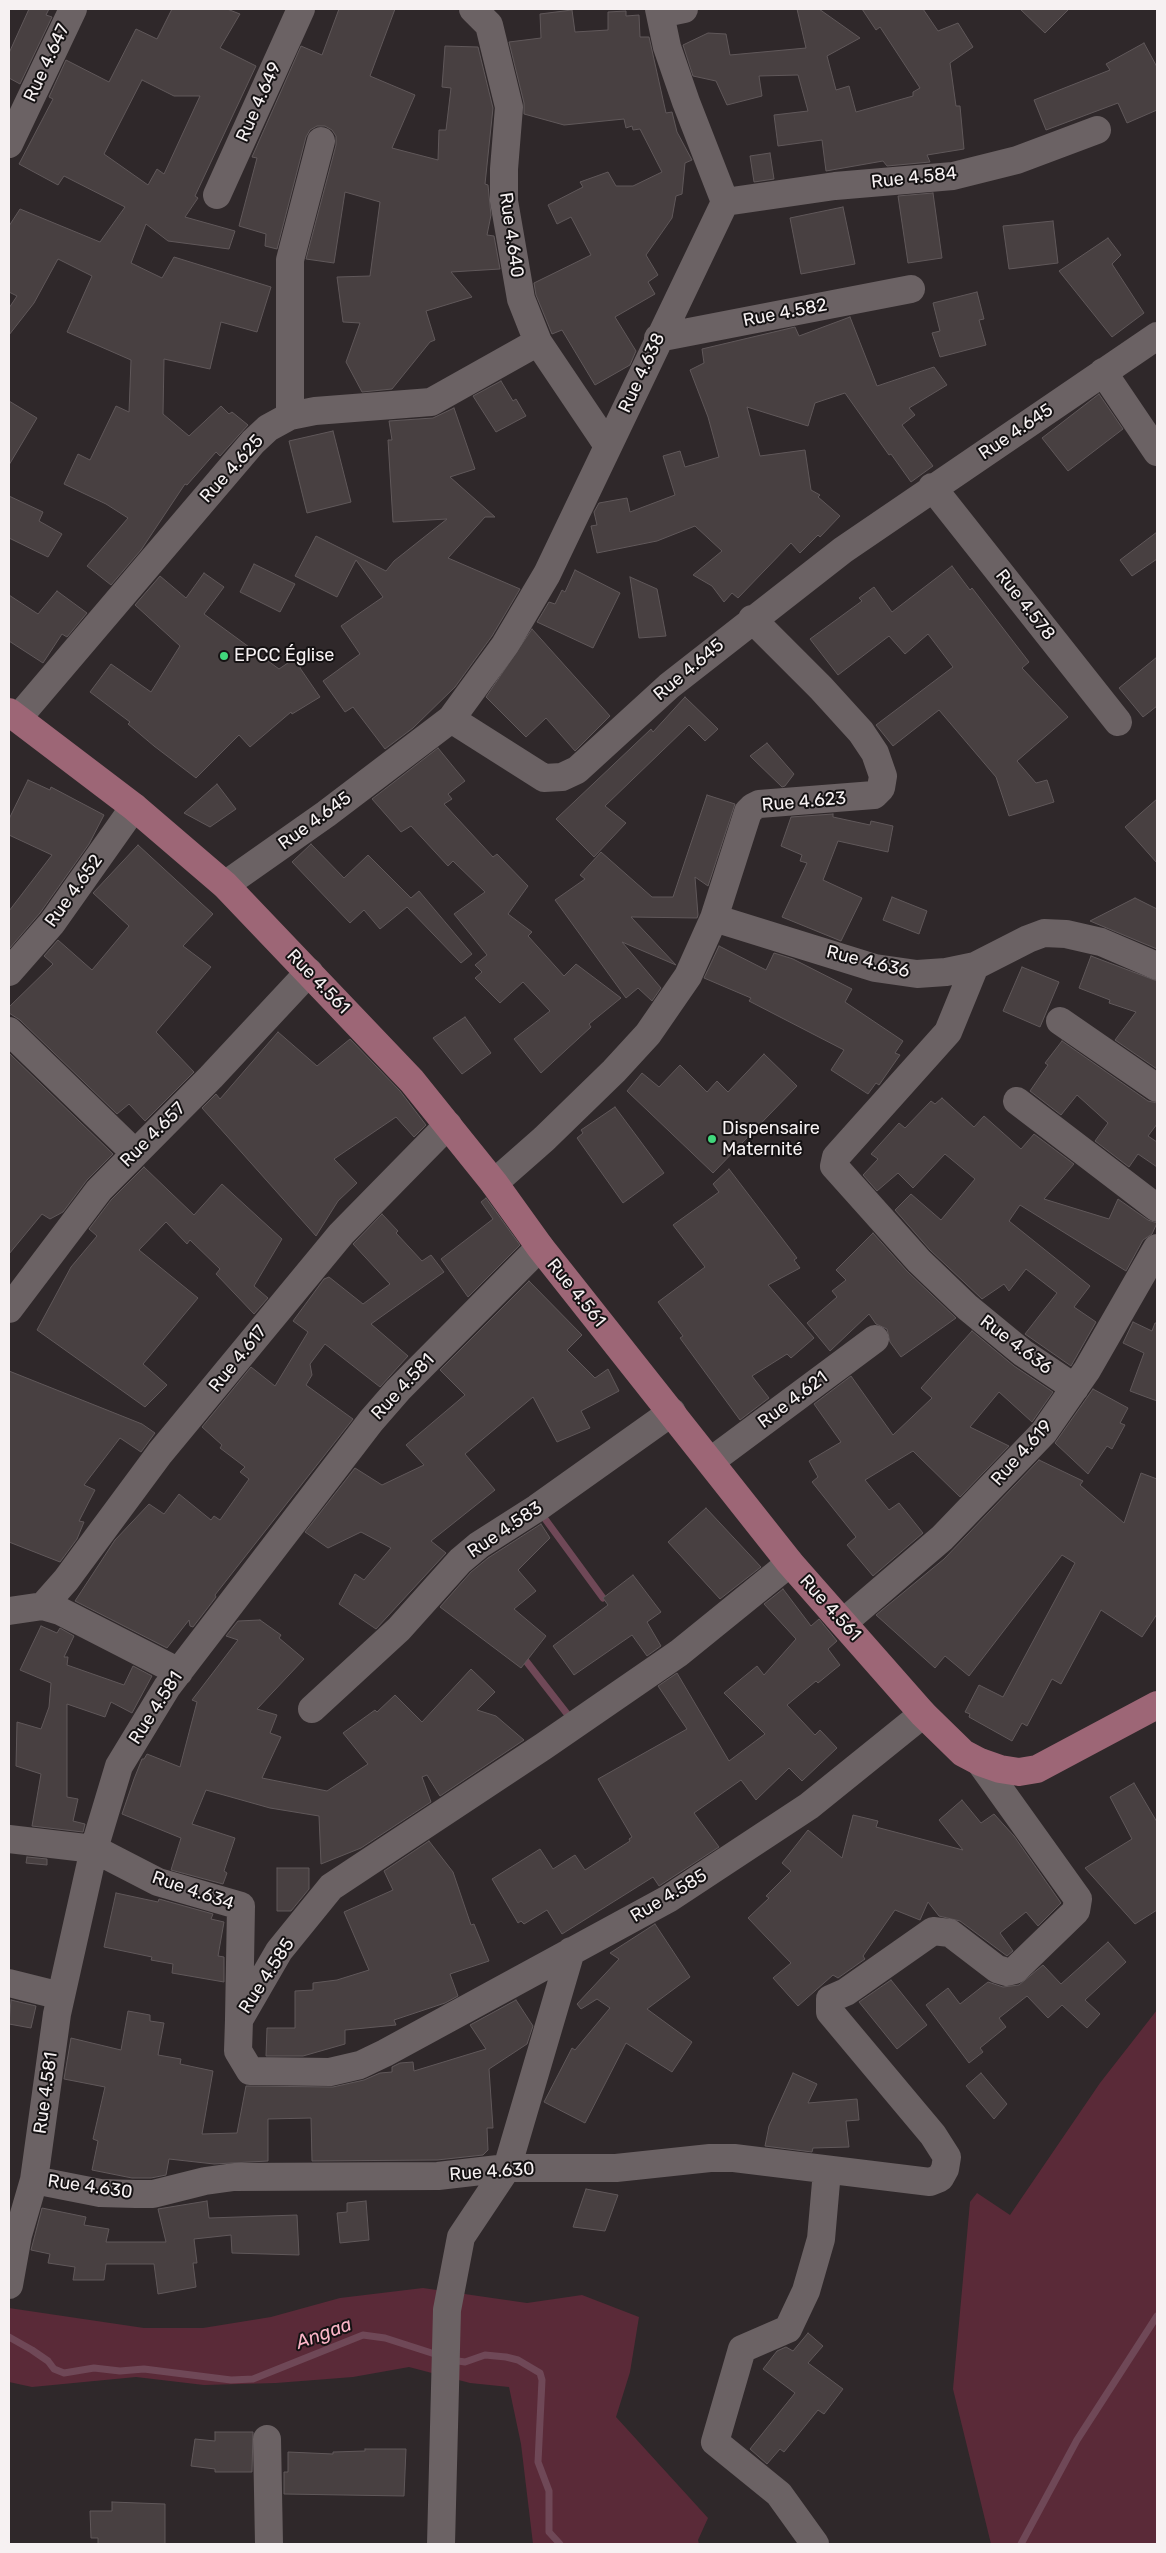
<!DOCTYPE html>
<html>
<head>
<meta charset="utf-8">
<style>
  body { margin:0 }
  #map { position:relative; width:1166px; height:2553px; overflow:hidden; background:#2f282a; font-family:Rubik,sans-serif }
  canvas { display:block }
  .frame { position:absolute; inset:0; border:10px solid #f6f1f2; pointer-events:none }
</style>
</head>
<body>
<div id="map">
<canvas width="1166" height="2553"></canvas>
<div class="frame"></div>
</div>
<script>
const g = document.querySelector('canvas').getContext('2d');
g.lineJoin = 'round';
function fillPath(path, color) { g.fillStyle = color; g.fill(path, 'evenodd'); }
const toPath = rows => new Path2D(rows.map(r => 'M' + r).join(''));
function strokePath(path, color, width, dash) { g.strokeStyle = color; g.lineWidth = width; g.lineCap = dash ? 'butt' : 'round'; g.setLineDash(dash || []); g.stroke(path); }
function drawText(font, color, halo, rows, align = 'center') {
  g.font = font + ' Rubik,sans-serif'; g.lineWidth = 4; g.setLineDash([]); g.textBaseline = 'middle'; g.strokeStyle = halo; g.fillStyle = color; for (const [text, x, y, turn = 0] of rows) {
    g.save(); g.translate(x, y); g.rotate((+turn || 0) * Math.PI / 180); g.textAlign = isNaN(turn) ? turn : align; if (halo) g.strokeText(text, 0, 0); g.fillText(text, 0, 0); g.restore();
  }
}
const green = toPath([
  [1157,2010,1157,2544,991,2544,953,2389,970,2202,977,2193,1010,2215,1100,2083],
  [423,2288,527,2303,582,2295,639,2317,630,2372,616,2417,708,2518,698,2540,699,2544,533,2544,521,2444,509,2387,470,2383,409,2367,353,2377,276,2383,204,2385,136,2377,32,2387,9,2382,9,2308,144,2328,203,2328,271,2317,340,2298]
]);
const stream = toPath([
  [540,1512,603,1598],
  [526,1661,568,1715],
  [9,2337,32,2350,48,2361,54,2369,64,2373,94,2368,120,2371,144,2369,231,2380,253,2379,363,2335,385,2338,441,2356],
  [451,2360,465,2362,485,2355,506,2357,518,2360,540,2373,542,2380,538,2462,549,2491,549,2532,560,2544],
  [1021,2544,1077,2440,1157,2316]
]);
const building = toPath([
  [29,9,49,9,46,15,52,17,20,84,9,78,9,53,29,9],
  [172,9,227,9,240,14,220,48,256,66,195,196,198,198,185,217,235,231,229,249,168,241,146,224,131,263,162,278,174,257,271,287,257,332,221,322,210,369,164,359,163,414,189,436,221,406,229,414,232,412,248,425,220,456,216,452,187,485,185,484,141,550,111,585,87,566,128,518,106,504,64,484,78,454,90,460,116,406,129,412,131,360,67,332,92,276,58,259,34,303,9,335,9,308,17,296,9,292,9,226,20,209,100,242,125,207,64,176,58,185,19,164,53,99,49,97,66,60,109,82,136,29,157,39,172,9],
  [142,80,174,96,200,96,164,174,157,169,148,185,104,154,142,80],
  [339,9,395,9,370,76,415,95,392,148,438,160,439,130,446,130,451,88,442,87,445,46,478,47,493,108,485,184,488,185,491,215,487,235,494,236,500,269,451,272,472,297,426,311,435,340,430,342,392,389,362,392,346,362,360,323,343,322,337,277,370,276,380,202,345,192,334,263,306,259,336,145,336,136,332,130,325,126,317,126,310,130,306,137,277,249,265,246,266,234,239,226,257,158,252,157,301,46,322,55,339,9],
  [797,9,819,9,860,38,827,56,836,90,849,86,856,112,913,96,913,92,920,88,880,27,876,30,862,9,923,9,938,31,958,23,973,47,950,63,956,106,960,106,964,149,927,155,930,162,887,166,883,161,826,171,822,140,778,146,774,115,808,111,798,75,759,76,762,96,727,105,716,81,693,76,683,45,708,33,726,34,730,55,806,48,797,9],
  [1020,9,1069,9,1045,33,1020,9],
  [572,10,575,32,608,30,608,12,626,11,626,16,639,15,640,37,649,37,666,113,672,112,677,132,692,160,685,163,682,194,676,196,672,218,646,255,658,275,648,282,655,294,615,317,636,351,630,365,595,385,562,330,552,334,536,295,534,283,591,255,571,217,557,224,548,205,583,187,580,182,608,172,616,186,633,186,662,172,640,129,633,130,632,126,626,128,624,119,564,125,524,114,524,103,509,42,541,38,540,14,572,10],
  [1144,43,1157,67,1157,110,1127,123,1118,103,1046,130,1034,100,1110,70,1106,64,1144,43],
  [770,153,774,179,754,182,750,156,770,153],
  [933,193,942,258,908,263,898,196,933,193],
  [843,207,855,264,801,274,790,218,843,207],
  [1053,221,1058,263,1009,269,1003,226,1053,221],
  [1108,238,1121,255,1112,264,1144,313,1112,337,1059,271,1108,238],
  [977,292,984,319,979,320,986,345,940,357,932,333,940,331,933,303,977,292],
  [850,317,877,386,934,367,947,385,909,408,915,415,902,425,933,466,911,482,891,454,889,455,845,393,815,403,808,426,747,407,760,456,805,450,811,490,820,495,818,497,840,516,820,537,818,535,800,553,791,543,738,598,732,593,724,602,712,586,693,575,722,551,695,526,657,541,597,553,591,526,597,525,594,512,599,503,627,498,630,512,675,495,663,456,680,451,685,467,719,457,708,417,690,370,704,363,702,349,795,327,799,336,850,317],
  [501,381,513,401,516,399,526,416,496,432,473,396,501,381],
  [1099,394,1123,429,1068,471,1042,438,1099,394],
  [9,401,37,418,9,465,9,401],
  [454,408,475,469,450,477,495,517,485,517,448,558,520,589,492,636,455,687,413,728,385,749,353,707,345,712,323,681,360,654,341,626,383,597,356,560,337,597,295,576,316,536,386,571,394,561,447,519,393,522,388,440,392,440,389,421,433,418,454,408],
  [333,431,351,502,307,513,289,441,333,431],
  [9,496,43,512,39,521,62,534,48,557,9,538,9,496],
  [1157,532,1157,559,1132,576,1120,560,1157,532],
  [254,564,295,584,280,612,240,592,254,564],
  [952,566,970,590,972,588,1029,662,1022,668,1068,717,1017,761,1036,783,1047,780,1054,802,1009,816,996,777,939,710,893,746,876,725,953,667,928,634,905,654,889,636,838,675,810,639,862,601,859,598,874,587,892,612,952,566],
  [575,570,620,593,593,648,537,622,549,602,555,604,562,590,565,592,575,570],
  [204,573,224,587,204,614,279,669,310,648,300,668,320,697,292,714,291,712,250,747,239,735,196,778,154,746,128,724,130,722,90,692,111,664,151,692,180,646,135,605,160,576,186,598,204,573],
  [630,577,657,589,666,636,639,638,630,577],
  [57,591,87,613,67,637,62,634,43,663,9,641,9,595,38,614,57,591],
  [532,629,610,716,575,751,546,718,526,737,486,697,532,629],
  [1157,657,1157,706,1143,717,1119,688,1157,657],
  [685,697,718,729,705,741,689,725,605,806,626,823,594,857,556,819,651,729,653,732,685,697],
  [767,743,794,774,785,786,782,787,750,756,767,743],
  [438,748,465,781,448,794,452,799,444,804,493,857,497,854,528,886,508,914,532,932,528,936,564,976,576,964,621,998,589,1024,591,1027,541,1073,514,1039,550,1011,523,982,500,1003,475,978,482,972,475,965,487,955,454,914,485,892,453,861,448,866,411,826,401,832,372,799,438,748],
  [28,780,50,790,51,787,104,815,89,844,40,913,9,949,9,911,52,855,9,835,9,819,28,780],
  [217,784,236,809,210,827,184,813,217,784],
  [707,795,735,804,708,886,695,877,698,915,697,918,631,917,676,965,622,942,661,988,652,1001,638,988,626,998,555,900,585,879,580,875,601,852,652,897,673,897,707,795],
  [1157,799,1157,863,1125,827,1157,799],
  [833,814,833,817,870,825,871,821,893,826,888,852,838,841,823,880,862,898,841,941,782,917,807,863,800,861,802,855,781,846,791,817,833,814],
  [311,844,344,878,368,855,411,898,419,891,472,954,461,963,407,907,380,929,364,910,350,923,292,862,311,844],
  [138,845,213,914,183,946,211,967,156,1032,194,1072,145,1121,129,1104,117,1114,20,1020,9,1013,9,1007,53,964,44,956,58,940,92,970,129,926,93,893,138,845],
  [892,897,927,911,919,934,883,920,892,897],
  [1135,898,1157,909,1157,949,1090,921,1135,898],
  [719,946,766,970,774,953,793,959,852,989,845,1002,903,1041,895,1053,900,1055,879,1085,876,1083,868,1094,831,1070,844,1050,749,1001,751,998,704,978,719,946],
  [1091,956,1157,981,1157,1069,1115,1040,1136,1012,1109,1003,1110,1000,1079,988,1091,956],
  [1022,967,1059,982,1040,1027,1003,1011,1022,967],
  [465,1017,491,1053,462,1074,433,1038,465,1017],
  [278,1032,317,1066,350,1039,400,1091,426,1125,414,1137,396,1117,334,1159,357,1183,338,1201,316,1236,202,1108,216,1094,220,1099,278,1032],
  [1062,1041,1148,1101,1157,1103,1157,1124,1148,1136,1157,1142,1157,1167,1138,1154,1129,1167,1095,1141,1108,1123,1077,1095,1061,1115,1030,1091,1048,1065,1045,1063,1062,1041],
  [9,1053,113,1154,87,1180,63,1212,50,1219,42,1214,9,1254,9,1053],
  [764,1054,797,1086,713,1173,627,1091,642,1073,659,1087,680,1065,707,1092,717,1081,728,1092,764,1054],
  [942,1098,974,1127,984,1116,1021,1149,1034,1134,1074,1164,1044,1199,1109,1219,1118,1199,1148,1220,1157,1223,1152,1234,1143,1240,1126,1271,1020,1205,1009,1221,1090,1286,1074,1307,1096,1322,1071,1366,1025,1334,1057,1293,1026,1269,1009,1291,1004,1284,982,1299,930,1250,895,1210,911,1194,941,1220,975,1179,945,1154,913,1188,898,1173,877,1191,863,1175,878,1159,871,1154,899,1123,905,1128,931,1101,935,1104,942,1098],
  [615,1107,664,1173,623,1203,577,1138,583,1133,581,1130,615,1107],
  [144,1167,194,1215,222,1184,282,1239,254,1286,268,1298,254,1314,216,1274,220,1269,190,1240,187,1244,166,1222,139,1250,198,1298,143,1364,167,1385,145,1407,37,1330,71,1267,97,1236,89,1229,111,1200,144,1167],
  [729,1169,797,1258,794,1260,800,1268,768,1285,814,1338,791,1358,787,1354,752,1376,769,1398,740,1420,680,1338,683,1336,658,1302,705,1267,673,1225,719,1192,713,1184,729,1169],
  [486,1198,520,1245,468,1297,441,1259,493,1219,481,1202,486,1198],
  [382,1214,398,1231,396,1233,422,1261,431,1255,444,1272,371,1324,408,1356,380,1387,325,1344,310,1364,312,1375,306,1385,353,1419,215,1595,216,1597,193,1627,190,1626,189,1620,167,1648,75,1601,115,1540,149,1504,164,1514,179,1494,211,1520,214,1516,220,1520,249,1479,240,1472,245,1467,220,1448,222,1445,202,1427,251,1367,275,1386,308,1332,293,1321,324,1279,329,1277,363,1304,390,1284,353,1244,382,1214],
  [873,1233,907,1271,956,1318,901,1357,890,1342,887,1329,876,1324,869,1314,830,1351,807,1323,837,1297,832,1291,846,1280,836,1270,873,1233],
  [529,1281,582,1335,567,1350,595,1378,608,1369,619,1391,581,1411,590,1428,557,1442,533,1397,465,1454,495,1490,431,1541,446,1553,376,1629,339,1604,355,1574,364,1580,391,1548,361,1532,328,1548,305,1532,355,1468,382,1485,424,1465,406,1445,465,1395,440,1370,529,1281],
  [1133,1322,1152,1331,1155,1323,1157,1323,1157,1401,1130,1391,1144,1353,1123,1343,1133,1322],
  [972,1331,1014,1366,1053,1392,1032,1422,999,1392,970,1427,1009,1446,960,1497,913,1451,865,1480,889,1510,899,1503,923,1533,873,1576,847,1545,856,1537,812,1482,818,1477,809,1461,841,1442,814,1404,851,1376,893,1435,932,1398,921,1388,972,1331],
  [9,1371,142,1424,155,1433,141,1452,120,1438,84,1485,95,1490,79,1521,84,1522,77,1539,60,1562,9,1542,9,1371],
  [1093,1389,1128,1408,1120,1423,1125,1425,1112,1449,1107,1446,1088,1474,1055,1443,1093,1389],
  [1039,1460,1083,1481,1080,1485,1124,1523,1141,1473,1157,1479,1157,1614,1142,1637,1101,1610,1061,1684,1052,1679,1027,1726,1022,1723,1012,1741,969,1717,970,1714,965,1712,979,1685,1003,1697,1075,1563,1062,1555,969,1676,945,1656,935,1668,876,1615,944,1559,1039,1460],
  [706,1508,761,1567,720,1599,668,1542,706,1508],
  [541,1524,550,1538,518,1570,536,1591,514,1609,546,1636,521,1668,440,1607,471,1572,488,1558,541,1524],
  [633,1575,661,1612,647,1622,661,1646,647,1656,632,1635,574,1675,553,1646,608,1605,603,1598,633,1575],
  [783,1589,811,1626,819,1619,837,1641,828,1649,840,1665,818,1683,816,1681,787,1705,815,1735,820,1730,837,1748,802,1781,789,1768,756,1800,741,1780,694,1813,719,1847,659,1886,653,1877,562,1934,547,1910,524,1924,521,1921,518,1923,492,1879,540,1849,553,1869,575,1855,585,1870,630,1841,629,1839,632,1837,598,1779,687,1729,658,1686,677,1673,729,1761,765,1734,724,1693,757,1666,764,1675,796,1639,764,1604,783,1589],
  [260,1620,281,1635,279,1638,304,1659,257,1709,277,1715,270,1733,281,1737,262,1778,327,1791,368,1764,343,1733,375,1710,377,1712,395,1695,422,1722,471,1669,495,1692,477,1710,496,1716,524,1740,440,1796,427,1775,422,1777,431,1802,361,1848,321,1864,319,1816,270,1808,206,1790,192,1824,235,1838,224,1871,227,1873,223,1884,171,1870,181,1838,122,1814,134,1779,142,1759,144,1759,147,1754,180,1767,197,1702,192,1700,238,1640,226,1636,238,1621,260,1620],
  [41,1626,57,1633,60,1628,74,1636,64,1657,68,1657,67,1665,124,1685,133,1666,152,1676,132,1713,111,1702,105,1717,67,1704,67,1797,78,1799,73,1821,85,1824,83,1832,32,1826,41,1774,16,1766,17,1722,41,1729,49,1707,51,1683,20,1670,41,1626],
  [1134,1783,1157,1822,1157,1910,1135,1924,1085,1868,1132,1839,1110,1797,1134,1783],
  [962,1800,981,1823,994,1814,1014,1836,1061,1903,1038,1926,1026,1912,1000,1933,1013,1951,1007,1956,960,1921,939,1916,928,1902,920,1920,895,1910,863,1956,865,1959,838,1978,833,1975,798,2006,773,1978,791,1963,748,1918,769,1898,766,1896,791,1871,782,1863,808,1830,842,1858,853,1815,878,1821,876,1827,963,1850,939,1820,962,1800],
  [429,1841,453,1872,471,1925,474,1924,489,1961,450,1974,458,1996,445,2003,394,2020,396,2025,345,2030,345,2044,303,2056,266,2056,267,2028,295,2028,295,1991,313,1990,313,1983,337,1980,369,1970,344,1912,393,1890,384,1871,429,1841],
  [27,1857,47,1859,47,1865,26,1863,27,1857],
  [277,1868,309,1868,309,1889,291,1911,277,1911,277,1868],
  [116,1893,158,1902,159,1899,213,1914,211,1919,224,1922,218,1956,224,1957,224,1982,172,1973,173,1964,151,1960,152,1957,104,1947,116,1893],
  [655,1924,690,1977,647,2009,692,2042,672,2072,626,2043,585,2123,544,2102,572,2048,575,2050,610,2008,597,1999,581,2009,577,2004,619,1959,610,1953,655,1924],
  [1108,1942,1126,1962,1085,2000,1100,2014,1087,2028,1062,2005,1048,2018,1027,1996,999,2018,1006,2027,980,2048,983,2052,969,2063,926,2005,948,1988,960,2004,988,1982,1003,1987,1019,1985,1043,1965,1061,1984,1108,1942],
  [891,1980,927,2025,897,2049,859,2002,891,1980],
  [11,2000,36,2006,31,2028,9,2024,11,2000],
  [516,2000,533,2026,527,2044,489,2069,493,2128,487,2128,488,2150,483,2155,437,2160,312,2161,311,2118,268,2119,268,2161,214,2164,169,2159,166,2175,151,2178,132,2178,92,2170,98,2141,93,2139,105,2087,64,2079,71,2038,121,2050,128,2011,150,2015,150,2021,164,2023,158,2055,181,2059,180,2064,213,2071,202,2134,237,2133,246,2086,333,2087,364,2080,380,2073,392,2072,392,2067,400,2063,413,2062,414,2071,486,2049,470,2025,516,2000],
  [793,2073,817,2084,808,2103,857,2099,859,2120,846,2121,849,2147,813,2148,812,2152,765,2146,769,2126,793,2073],
  [981,2073,1007,2104,994,2119,966,2086,981,2073],
  [586,2189,618,2195,605,2231,573,2227,586,2189],
  [207,2201,209,2218,297,2215,299,2255,232,2253,231,2235,194,2239,197,2263,193,2263,196,2287,158,2294,154,2264,106,2264,104,2280,73,2280,75,2267,48,2263,50,2254,31,2250,42,2208,86,2217,84,2225,109,2229,106,2242,166,2242,158,2209,207,2201],
  [366,2201,369,2240,340,2243,337,2213,347,2212,347,2203,366,2201],
  [808,2333,823,2346,808,2363,843,2389,824,2414,818,2410,784,2452,780,2449,767,2464,750,2449,795,2393,763,2369,777,2351,786,2347,793,2351,808,2333],
  [215,2432,253,2432,252,2472,215,2472,215,2469,191,2466,195,2439,215,2441,215,2432],
  [365,2449,406,2449,404,2496,284,2494,284,2472,288,2472,288,2452,333,2454,333,2452,365,2451,365,2449],
  [112,2502,165,2504,165,2544,98,2544,98,2538,91,2538,90,2511,112,2511,112,2502]
]);
const minor = toPath([
  [473,9,489,25,509,107,504,169,504,201,521,299,538,342,608,446],
  [660,14,684,9],
  [9,144,73,9],
  [217,195,301,9],
  [725,202,835,186,953,176,1017,160,1097,130],
  [658,338,911,289],
  [1103,372,1157,452],
  [290,416,315,411,431,402,538,342],
  [932,487,1118,722],
  [18,718,253,442,268,428,290,416,290,260,321,141],
  [451,719,505,645,547,574,725,202,686,102,667,47,659,9],
  [225,885,326,814,451,719,544,778,562,777,577,770,669,686,843,550,1157,336],
  [714,918,748,812,753,807,759,804,874,795,881,788,883,776,875,753,861,732,821,688,752,619],
  [975,966,1028,939,1044,933,1066,934,1101,942,1157,966],
  [9,972,52,923,134,807],
  [1060,1021,1157,1088],
  [9,1031,135,1153],
  [1017,1101,1157,1208],
  [494,1183,544,1139,614,1071,648,1034,688,976,714,918,875,968,917,974,946,972,975,966,948,1032,836,1157,834,1166,919,1261,967,1307,1023,1353,1075,1388],
  [9,1309,99,1190,211,1077,309,972],
  [711,1461,875,1339],
  [790,1563,679,1653,544,1746,331,1887,279,1951,239,2020,238,2051,250,2071,330,2072,360,2065,385,2053,668,1899,809,1806,923,1714],
  [43,1606,66,1580,160,1453,341,1234,448,1125],
  [9,1611,43,1606,60,1611,179,1672],
  [844,1622,942,1538,1044,1432,1087,1370,1157,1248],
  [312,1709,399,1629,460,1561,479,1545,537,1508,672,1412],
  [9,1839,94,1849,158,1882,241,1906,239,2019],
  [9,1983,61,1996],
  [34,2180,100,2193,136,2194,153,2194,205,2181,234,2177,438,2176,507,2168,616,2168,710,2158,734,2158,930,2182,940,2178,945,2169,947,2157,933,2135,830,2012,830,1999,846,1992,933,1931,950,1933,997,1969,1007,1972,1015,1970,1076,1911,1078,1899,980,1762],
  [9,2285,18,2235,34,2180,57,2014,94,1849,119,1766,167,1687,371,1421,398,1390,540,1247],
  [267,2439,269,2544],
  [441,2544,447,2310,461,2237,507,2168,571,1951],
  [815,2544,779,2494,715,2442,742,2349,788,2329,806,2291,821,2239,827,2171]
]);
const major = toPath([
  [9,712,134,807,225,885,412,1081,494,1183,540,1247,790,1563,923,1714,963,1753,980,1762,1000,1769,1019,1772,1037,1769,1157,1705]
]);
const markers = [
  [224,656,5,"#41d77c"],
  [712,1139,5,"#41d77c"]
];
const streetNames = [
  ["Rue 4.647",47,63,-65],
  ["Rue 4.649",259,102,-66],
  ["Rue 4.584",914,178,-6],
  ["Rue 4.640",511,235,82],
  ["Rue 4.582",785,313,-11],
  ["Rue 4.638",642,373,-65],
  ["Rue 4.645",1016,432,-34],
  ["Rue 4.625",232,469,-48],
  ["Rue 4.578",1025,605,52],
  ["Rue 4.645",689,670,-40],
  ["Rue 4.623",804,802,-5],
  ["Rue 4.645",315,821,-36],
  ["Rue 4.652",74,891,-54],
  ["Rue 4.636",868,962,14],
  ["Rue 4.561",318,982,46],
  ["Rue 4.657",153,1135,-45],
  ["Rue 4.561",576,1293,51],
  ["Rue 4.636",1016,1345,37],
  ["Rue 4.617",238,1359,-51],
  ["Rue 4.581",403,1387,-47],
  ["Rue 4.621",793,1400,-37],
  ["Rue 4.619",1022,1453,-48],
  ["Rue 4.583",505,1530,-34],
  ["Rue 4.561",830,1608,48],
  ["Rue 4.581",156,1708,-57],
  ["Rue 4.634",193,1891,19],
  ["Rue 4.585",669,1896,-31],
  ["Rue 4.585",267,1976,-57],
  ["Rue 4.581",46,2093,-82],
  ["Rue 4.630",492,2172,-4],
  ["Rue 4.630",90,2187,8]
];
const poiNames = [
  ["EPCC Église",234,656],
  ["Dispensaire",722,1129],
  ["Maternité",722,1150]
];
const waterNames = [
  ["Angaa",324,2334,-20]
];
fillPath(green, '#5a2a38');
strokePath(stream, '#6f4857', 7);
fillPath(building, '#484041');
strokePath(building, '#60585a', 1);
strokePath(minor, '#6b6264', 28);
strokePath(major, '#9d6676', 28);
for (const [x, y, r, color] of markers) { const dot = new Path2D(); dot.arc(x, y, r, 0, 2 * Math.PI); g.fillStyle = color; g.fill(dot); strokePath(dot, '#151213', 2); }
drawText('18px', '#f6f1f2', '#151213', streetNames);
drawText('18px', '#f6f1f2', '#151213', poiNames, 'left');
drawText('italic 19px', '#fab5c7', '#151213', waterNames);
</script>
</body>
</html>
